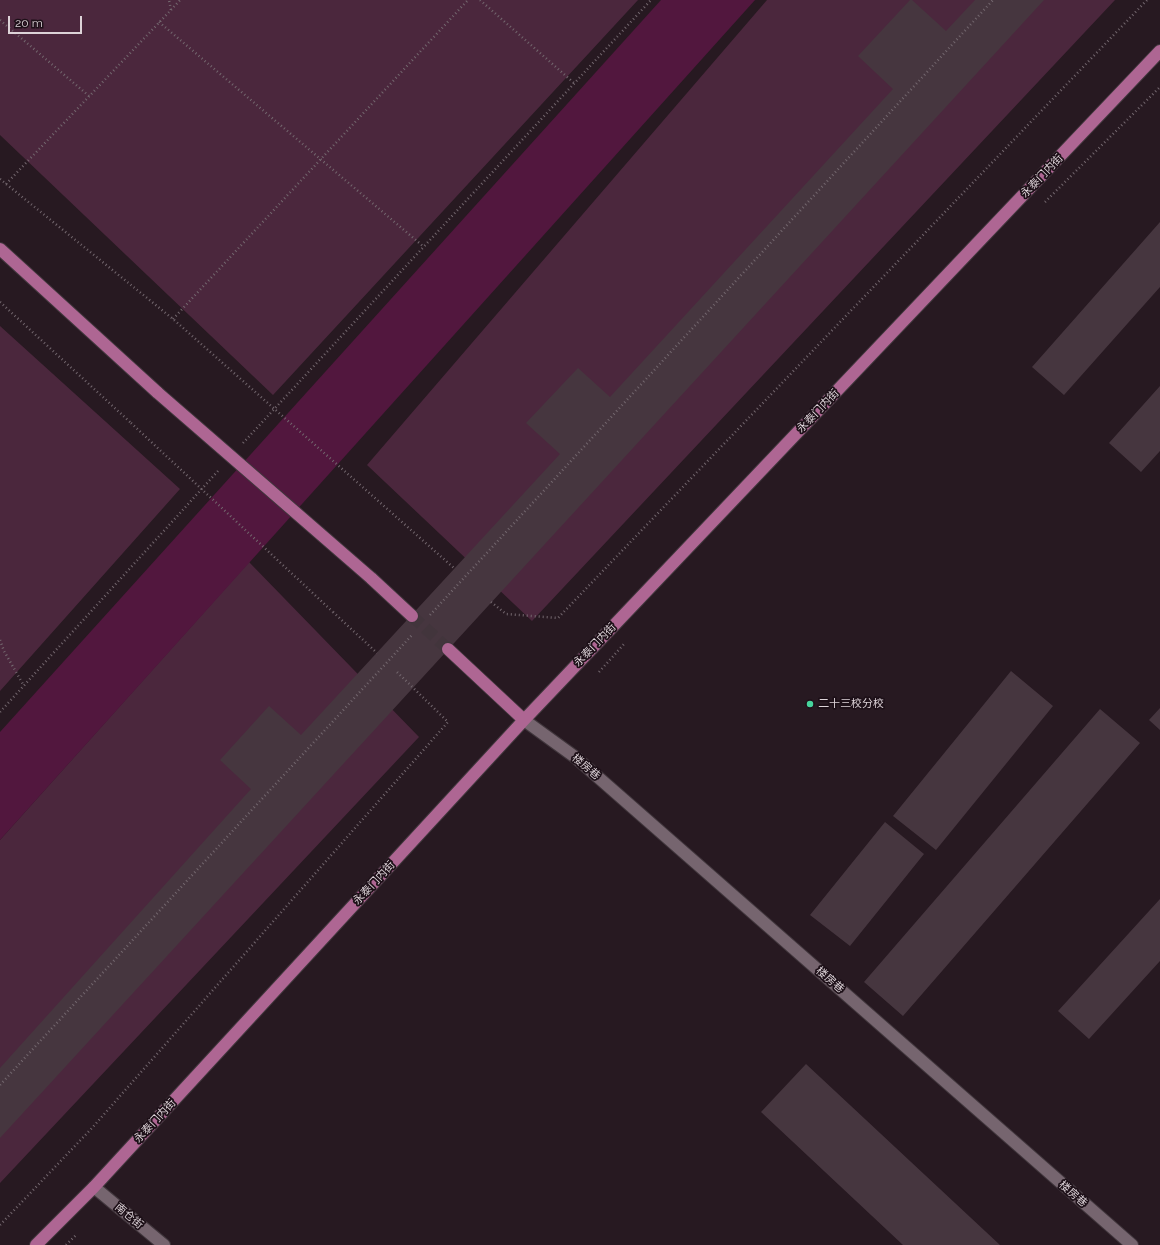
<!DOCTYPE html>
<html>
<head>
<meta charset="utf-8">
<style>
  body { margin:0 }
  #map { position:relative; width:1160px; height:1245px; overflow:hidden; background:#271921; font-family:Raleway,sans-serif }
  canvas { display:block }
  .scale { position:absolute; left:8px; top:16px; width:74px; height:18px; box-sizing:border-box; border:2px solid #ddd3d8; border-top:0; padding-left:5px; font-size:12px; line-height:14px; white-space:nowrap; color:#ddd3d8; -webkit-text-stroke:3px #1d1018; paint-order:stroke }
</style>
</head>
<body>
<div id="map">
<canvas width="1160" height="1245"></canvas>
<div class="scale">20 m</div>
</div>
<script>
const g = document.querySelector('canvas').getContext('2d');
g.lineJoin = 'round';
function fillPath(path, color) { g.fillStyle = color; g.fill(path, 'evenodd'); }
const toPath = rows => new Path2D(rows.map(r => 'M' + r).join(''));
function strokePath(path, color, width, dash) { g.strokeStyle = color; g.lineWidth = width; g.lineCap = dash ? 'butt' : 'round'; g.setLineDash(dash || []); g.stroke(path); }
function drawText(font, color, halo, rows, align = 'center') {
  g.font = font + ' Raleway,"Noto Sans SC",sans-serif'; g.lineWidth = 3.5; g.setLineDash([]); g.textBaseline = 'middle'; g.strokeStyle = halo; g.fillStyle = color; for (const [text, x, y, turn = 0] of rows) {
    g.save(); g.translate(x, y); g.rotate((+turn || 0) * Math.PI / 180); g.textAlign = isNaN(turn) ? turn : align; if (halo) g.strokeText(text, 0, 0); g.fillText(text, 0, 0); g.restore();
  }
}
const green = toPath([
  [0,0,638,0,273,395,0,135],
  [767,0,1115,0,532,621,367,465],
  [0,326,180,489,0,691],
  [249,562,419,737,0,1183,0,840]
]);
const water = toPath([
  [661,0,755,0,0,840,0,732]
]);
const building = toPath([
  [910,0,912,0,946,31,975,0,1044,0,0,1138,0,1068,251,789,220,760,269,706,301,735,560,454,526,423,578,368,610,397,893,89,858,56],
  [1160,222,1160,287,1064,395,1032,367],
  [1160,386,1160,451,1141,472,1109,443],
  [1011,671,1053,706,936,850,893,816],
  [1160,708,1160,730,1149,720],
  [1100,709,1140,743,903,1016,864,982],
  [885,822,924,854,850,946,810,915],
  [1160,899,1160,961,1089,1039,1058,1011],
  [806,1064,1000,1245,903,1245,761,1112]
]);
const majorTunnel = toPath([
  [412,616,448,649]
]);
const path = toPath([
  [480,0,574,83],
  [171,10,180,0],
  [0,20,89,96],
  [159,22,424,247],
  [0,179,173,319,455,569],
  [6,184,171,10,169,0],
  [1045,202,1160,87],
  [0,302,131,423],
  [173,319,468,0],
  [243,443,651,0],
  [491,602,506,614,558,618,1147,0],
  [333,612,377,653],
  [430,615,993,0],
  [0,640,4,651,24,686],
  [599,672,624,644],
  [0,712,218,471],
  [0,1085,412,635],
  [0,1225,92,1128,448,722,396,671],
  [66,1245,77,1234]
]);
const minor = toPath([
  [524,720,575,757,1132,1245],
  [94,1187,164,1245]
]);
const major = toPath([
  [0,249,158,393],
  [371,578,412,616],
  [448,649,524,720],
  [36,1245,94,1187,524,720,1160,51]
]);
const pathBridge = toPath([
  [131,423,333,612]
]);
const majorBridge = toPath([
  [158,393,371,578]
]);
const markers = [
  [810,704,4,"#47d49d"]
];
const streetNames = [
  ["永泰门内街",1042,176,-46],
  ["永泰门内街",818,411,-46],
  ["永泰门内街",595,645,-46],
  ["楼房巷",586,767,40],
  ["永泰门内街",374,883,-47],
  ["楼房巷",830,980,41],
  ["永泰门内街",155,1121,-47],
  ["楼房巷",1073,1194,41],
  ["南仓街",129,1216,40]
];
const poiNames = [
  ["二十三校分校",818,704]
];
fillPath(green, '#4b273d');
fillPath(water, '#52173e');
fillPath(building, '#46363f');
strokePath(majorTunnel, '#42353c', 12, [12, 6]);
strokePath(minor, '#40363c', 14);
strokePath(major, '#40363c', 14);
strokePath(path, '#74686f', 2.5, [1, 3]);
strokePath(minor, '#76656f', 12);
strokePath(major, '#ae6693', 12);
strokePath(majorBridge, '#40363c', 14, []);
strokePath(pathBridge, '#74686f', 2.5, [1, 3]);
strokePath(majorBridge, '#ae6693', 12);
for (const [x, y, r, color] of markers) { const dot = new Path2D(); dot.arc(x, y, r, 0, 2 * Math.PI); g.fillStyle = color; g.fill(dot); strokePath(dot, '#1d1018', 1.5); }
drawText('11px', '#ddd3d8', '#1d1018', streetNames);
drawText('11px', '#ddd3d8', '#1d1018', poiNames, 'left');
</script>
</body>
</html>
